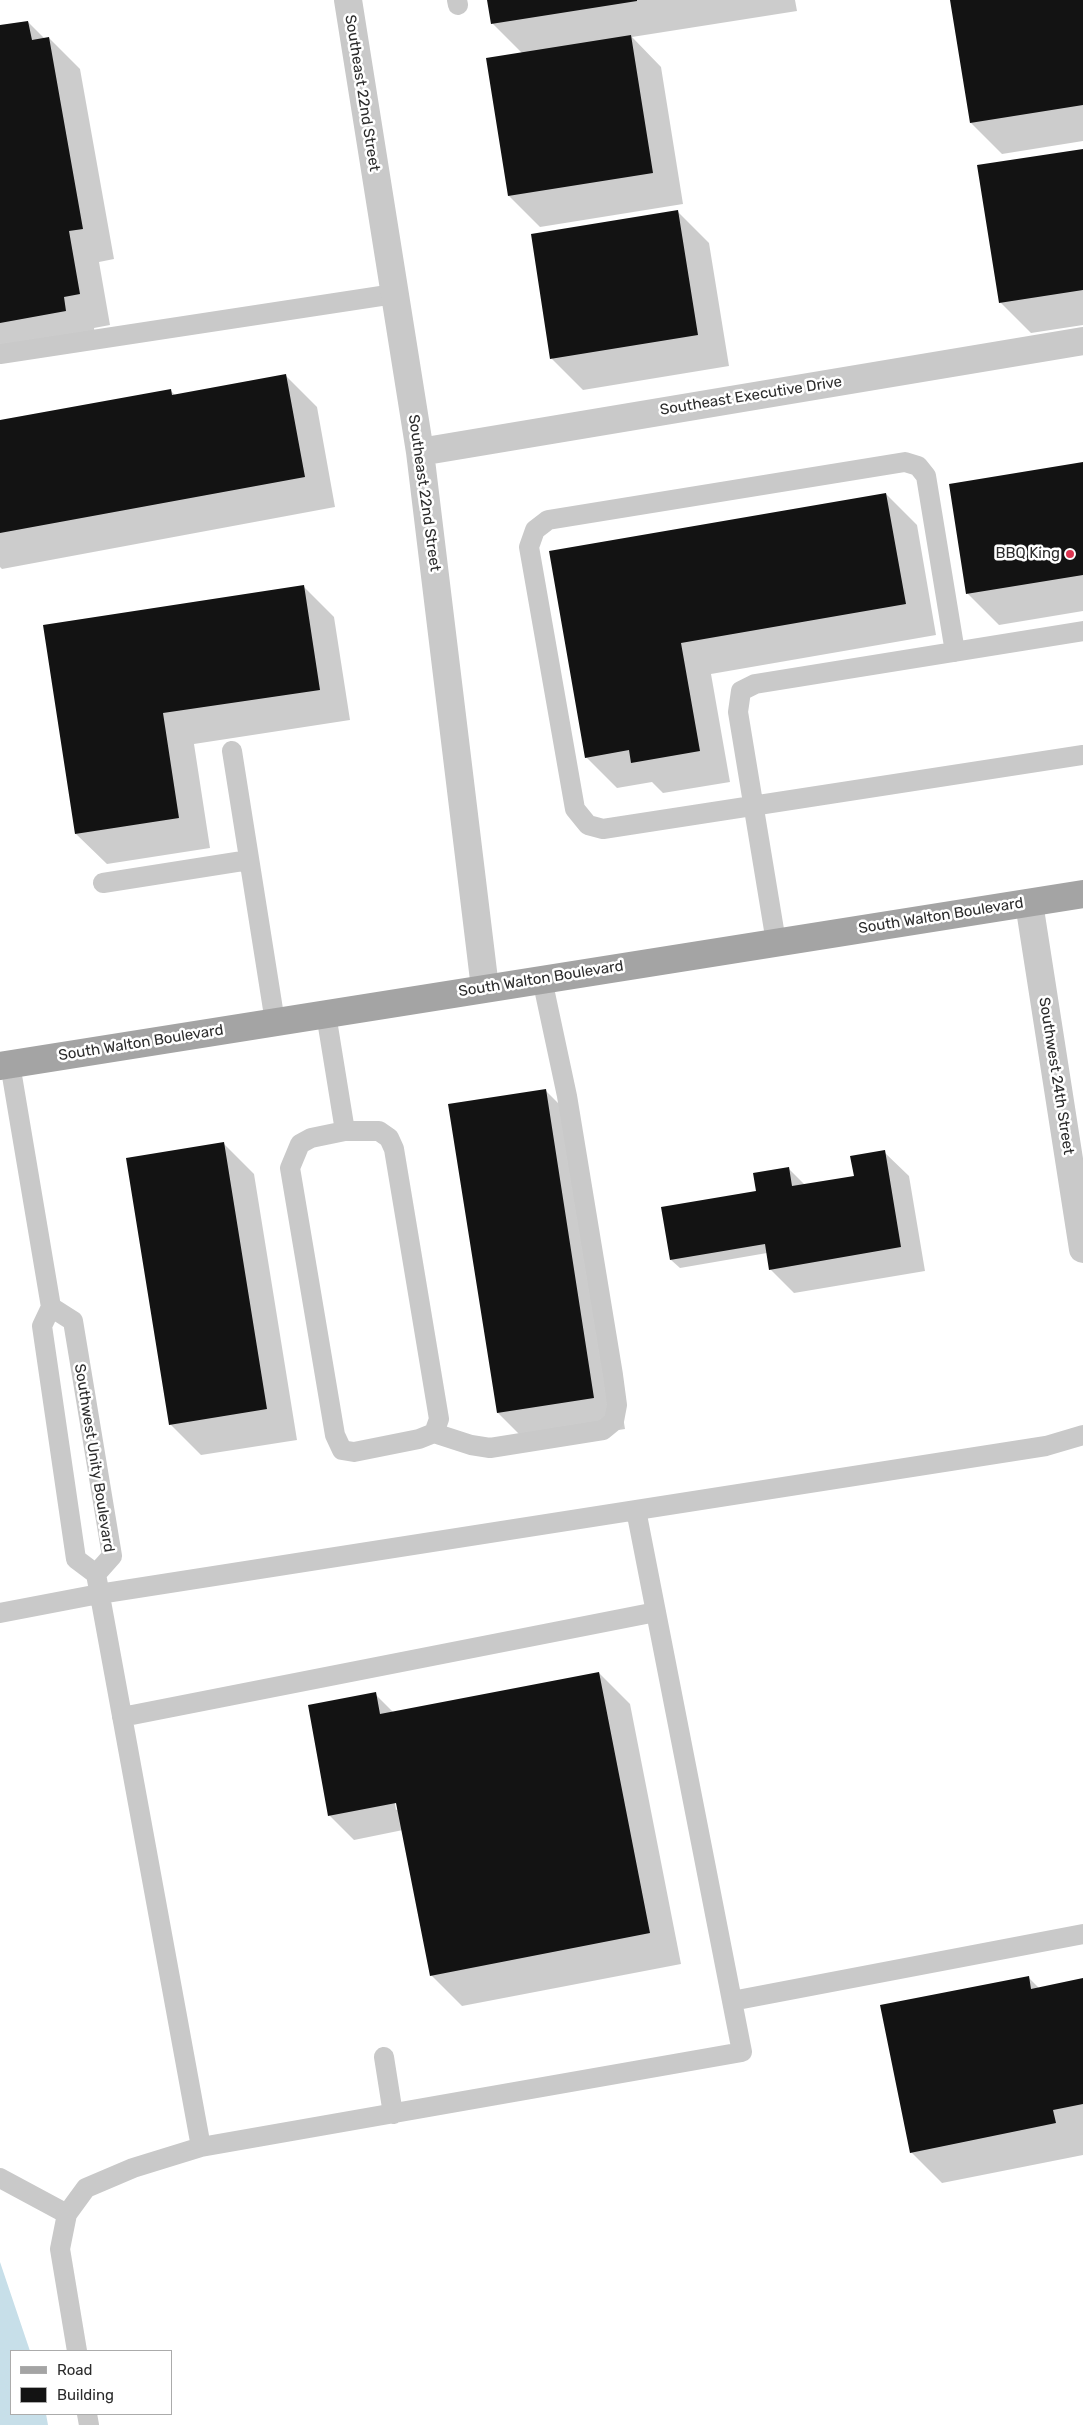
<!DOCTYPE html>
<html>
<head>
<meta charset="utf-8">
<style>
  body { margin:0 }
  #map { position:relative; width:1083px; height:2425px; overflow:hidden; background:#fff; font-family:Rubik,sans-serif }
  canvas { display:block }
  .legend { position:absolute; left:10px; top:2350px; width:162px; height:65px; box-sizing:border-box; background:#fff; border:1px solid #ababab; margin:0; padding:6px 9px; list-style:none; font-size:15px; color:#2c2c2c }
  .legend li { display:flex; align-items:center; gap:10px; height:25px }
  .legend b { width:25px; border:1px solid #ababab }
</style>
</head>
<body>
<div id="map">
<canvas width="1083" height="2425"></canvas>
<ul class="legend">
<li><b style="height:6px;background:#a4a4a4"></b>Road</li>
<li><b style="height:14px;background:#131313"></b>Building</li>
</ul>
</div>
<script>
const g = document.querySelector('canvas').getContext('2d');
g.lineJoin = 'round';
function fillPath(path, color) { g.fillStyle = color; g.fill(path, 'evenodd'); }
const toPath = rows => new Path2D(rows.map(r => 'M' + r).join(''));
function strokePath(path, color, width, dash) { g.strokeStyle = color; g.lineWidth = width; g.lineCap = dash ? 'butt' : 'round'; g.setLineDash(dash || []); g.stroke(path); }
function drawText(font, color, halo, rows, align = 'center') {
  g.font = font + ' Rubik,sans-serif'; g.lineWidth = 5; g.setLineDash([]); g.textBaseline = 'middle'; g.strokeStyle = halo; g.fillStyle = color; for (const [text, x, y, turn = 0] of rows) {
    g.save(); g.translate(x, y); g.rotate((+turn || 0) * Math.PI / 180); g.textAlign = isNaN(turn) ? turn : align; if (halo) g.strokeText(text, 0, 0); g.fillText(text, 0, 0); g.restore();
  }
}
const water = toPath([
  [0,2262,30,2351,11,2351,11,2414,46,2414,48,2425,0,2425]
]);
const shadow = toPath([
  [489,0,795,0,797,11,632,37,661,67,683,204,540,227,509,196,522,53,493,24],
  [951,0,1083,0,1083,141,1002,154,971,123],
  [28,22,45,39,49,38,80,69,114,259,99,262,110,325,94,328,96,342,0,359,0,27],
  [1083,150,1083,325,1031,333,1000,302],
  [678,212,709,243,729,366,583,390,552,359],
  [286,376,317,407,335,507,2,569,0,567,0,422,170,390,176,396],
  [1083,464,1083,611,999,625,968,594,950,485],
  [886,494,917,525,936,635,711,674,730,782,663,793,652,782,617,788,586,757,550,552],
  [303,586,334,617,350,720,194,744,210,848,107,864,76,834,44,626],
  [545,1090,576,1121,625,1429,529,1444,498,1413],
  [223,1143,254,1174,297,1440,201,1455,170,1424],
  [884,1152,909,1176,925,1271,794,1293,770,1269,767,1253,680,1268,671,1260,788,1168,805,1185,855,1177],
  [599,1673,630,1704,681,1964,462,2006,431,1975,403,1830,354,1840,330,1816,375,1694,394,1713],
  [385,1751,399,1809,396,1810],
  [1028,1977,1039,1988,1083,1980,1083,2155,942,2183,911,2152]
]);
const building = toPath([
  [487,0,637,0,637,1,491,24],
  [950,0,1083,0,1083,105,970,123],
  [28,21,32,40,49,37,83,229,69,231,80,294,64,297,66,311,0,323,0,25],
  [631,35,653,173,508,196,486,58],
  [1083,149,1083,290,999,303,977,165],
  [678,210,698,335,550,359,531,234],
  [286,374,305,477,0,533,0,420,171,389,172,395],
  [1083,462,1083,575,966,594,949,484],
  [886,493,906,604,681,643,700,751,631,763,629,750,585,758,549,551],
  [304,585,320,690,163,713,179,818,75,834,43,625],
  [546,1089,594,1398,497,1413,448,1104],
  [224,1142,267,1409,169,1425,126,1158],
  [885,1150,901,1247,769,1270,765,1244,670,1260,661,1207,756,1191,753,1173,789,1167,792,1186,854,1176,850,1156],
  [599,1672,650,1933,430,1976,396,1803,328,1816,308,1705,376,1692,380,1714],
  [1029,1976,1031,1989,1083,1978,1083,2104,1053,2110,1056,2123,910,2153,880,2005]
]);
const service = toPath([
  [457,0,458,5],
  [0,354,394,294],
  [955,652,926,476,918,466,905,462,548,520,535,530,529,547,575,809,588,825,603,829,1083,755],
  [232,751,275,1022],
  [103,883,249,860],
  [776,942,738,712,741,691,755,684,1083,631],
  [326,1014,345,1131,311,1138,300,1144,290,1168,335,1435,342,1450,354,1452,419,1439,434,1433,439,1419,394,1149,389,1138,379,1131,345,1131],
  [10,1064,51,1307,42,1326,76,1559,96,1574],
  [51,1307,73,1321,112,1556,96,1574],
  [434,1433,471,1445,490,1448,603,1430,614,1421,617,1405,613,1375,567,1096,542,979],
  [0,1613,99,1594,1046,1446,1083,1435],
  [122,1717,656,1612],
  [732,2001,1083,1934],
  [384,2057,393,2114],
  [201,2147,742,2052,636,1510],
  [0,2178,67,2214],
  [77,2351,60,2249,67,2214,86,2188,133,2168,201,2147,96,1574],
  [87,2414,89,2425]
]);
const minor = toPath([
  [348,0,420,452,485,988],
  [420,452,1083,341],
  [1029,903,1083,1249]
]);
const primary = toPath([
  [0,1066,1083,894]
]);
const markers = [
  [1070,554,5,"#dc3550"]
];
const streetNames = [
  ["Southeast 22nd Street",362,93,81],
  ["Southeast Executive Drive",751,396,-9],
  ["Southeast 22nd Street",424,493,82],
  ["South Walton Boulevard",941,916,-9],
  ["South Walton Boulevard",541,979,-9],
  ["South Walton Boulevard",141,1043,-9],
  ["Southwest 24th Street",1056,1076,81],
  ["Southwest Unity Boulevard",94,1458,81]
];
const poiNames = [
  ["BBQ King",1060,554]
];
fillPath(water, '#c7dfe9');
fillPath(shadow, '#0003');
fillPath(building, '#131313');
strokePath(service, '#c9c9c9', 20);
strokePath(minor, '#c9c9c9', 28);
strokePath(primary, '#a4a4a4', 28);
for (const [x, y, r, color] of markers) { const dot = new Path2D(); dot.arc(x, y, r, 0, 2 * Math.PI); g.fillStyle = color; g.fill(dot); strokePath(dot, '#fff', 2); }
drawText('15px', '#2c2c2c', '#fff', streetNames);
drawText('15px', '#2c2c2c', '#fff', poiNames, 'right');
</script>
</body>
</html>
